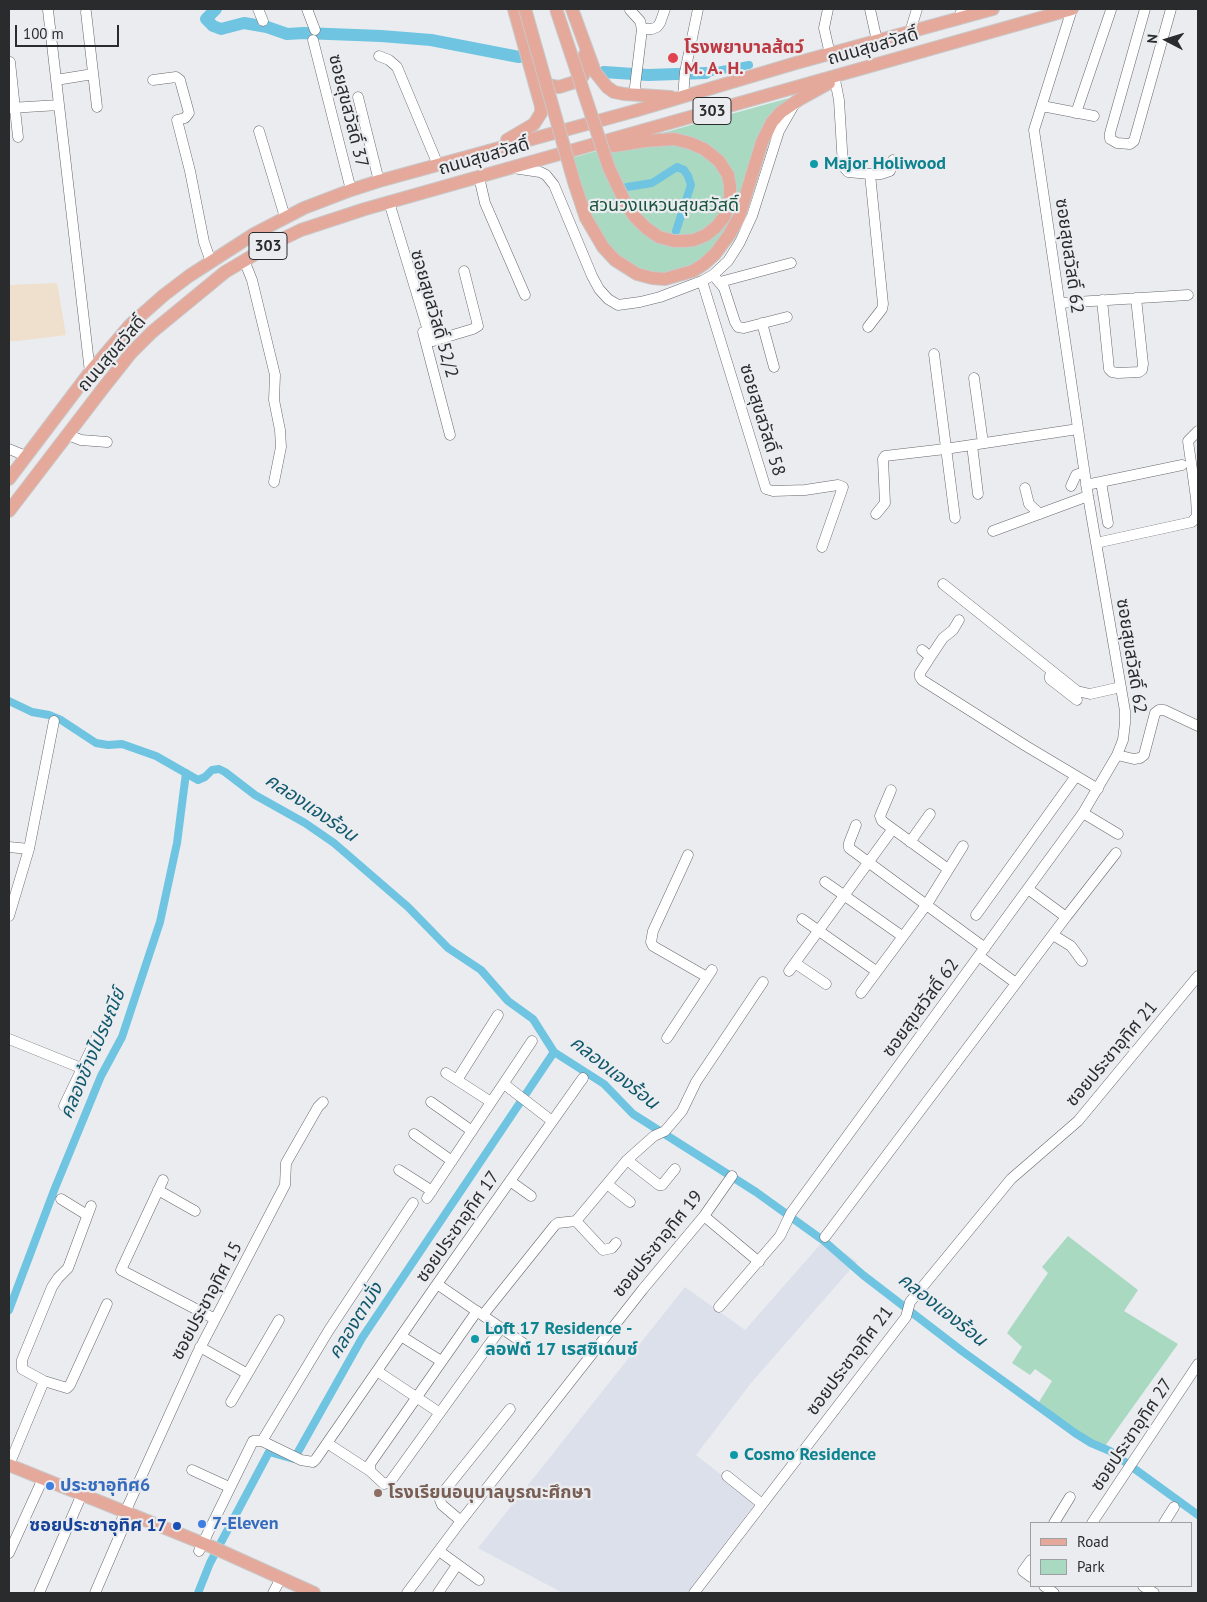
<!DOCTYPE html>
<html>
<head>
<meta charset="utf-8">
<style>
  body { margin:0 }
  #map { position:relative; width:1207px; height:1602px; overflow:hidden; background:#eaecf0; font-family:"PT Sans",sans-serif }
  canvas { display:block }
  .frame { position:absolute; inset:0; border:10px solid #2a2b2c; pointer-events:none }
  .legend { position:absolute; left:1030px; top:1522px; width:162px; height:65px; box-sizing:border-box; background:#eaecf0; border:1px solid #9d9fa2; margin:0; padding:6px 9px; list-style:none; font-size:15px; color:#2a2b2c }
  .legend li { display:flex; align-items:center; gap:10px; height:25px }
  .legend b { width:25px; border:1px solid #9d9fa2 }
  .north { position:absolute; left:1142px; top:15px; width:50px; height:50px; -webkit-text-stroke:4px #eaecf0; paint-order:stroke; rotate:275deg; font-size:14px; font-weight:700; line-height:20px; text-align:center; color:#2a2b2c }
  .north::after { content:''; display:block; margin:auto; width:18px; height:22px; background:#2a2b2c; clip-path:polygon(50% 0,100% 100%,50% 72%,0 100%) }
  .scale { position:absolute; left:15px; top:25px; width:104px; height:22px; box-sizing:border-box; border:2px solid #2a2b2c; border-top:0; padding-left:6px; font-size:15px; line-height:18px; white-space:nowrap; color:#2a2b2c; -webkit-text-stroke:4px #eaecf0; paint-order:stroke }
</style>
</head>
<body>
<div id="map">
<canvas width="1207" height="1602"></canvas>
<div class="frame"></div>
<ul class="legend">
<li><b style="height:6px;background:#e5a99c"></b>Road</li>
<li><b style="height:14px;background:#aad9c1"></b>Park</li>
</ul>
<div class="north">N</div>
<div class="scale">100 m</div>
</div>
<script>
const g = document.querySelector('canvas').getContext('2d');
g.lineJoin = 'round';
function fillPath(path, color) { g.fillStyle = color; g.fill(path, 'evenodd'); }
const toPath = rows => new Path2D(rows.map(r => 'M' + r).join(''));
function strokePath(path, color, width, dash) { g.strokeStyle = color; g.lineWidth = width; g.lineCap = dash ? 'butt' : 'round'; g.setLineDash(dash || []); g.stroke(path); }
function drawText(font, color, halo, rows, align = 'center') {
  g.font = font + ' "PT Sans","Noto Sans Thai",sans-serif'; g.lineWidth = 4.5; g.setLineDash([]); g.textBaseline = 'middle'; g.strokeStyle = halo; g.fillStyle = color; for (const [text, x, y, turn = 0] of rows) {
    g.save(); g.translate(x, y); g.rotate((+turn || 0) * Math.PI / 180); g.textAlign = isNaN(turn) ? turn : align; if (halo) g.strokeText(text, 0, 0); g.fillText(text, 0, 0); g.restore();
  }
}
const commercial = toPath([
  [57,283,66,335,18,341,9,341,9,285]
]);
const built = toPath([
  [825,1239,857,1262,751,1383,696,1455,756,1502,687,1593,563,1593,478,1548,685,1287,745,1330]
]);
const green = toPath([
  [789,98,761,146,724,246,666,281,624,269,591,228,568,159],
  [1068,1236,1138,1290,1124,1311,1178,1344,1105,1446,1099,1445,1083,1437,1039,1402,1052,1381,1035,1369,1030,1375,1012,1363,1022,1347,1007,1333,1048,1273,1042,1267]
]);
const canal = toPath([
  [706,73,749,65],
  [627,187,652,183,677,167,684,170,688,176,691,185,676,231],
  [9,701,32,712,49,715,61,720,96,743,108,745,122,744,156,756,198,780,205,777,212,770,219,769,225,772,255,795,305,823,334,843,408,907,448,948,481,970,508,1001,533,1019,554,1052,604,1084,633,1114,756,1192,824,1241,863,1275,962,1351,1075,1433,1091,1443,1110,1451,1198,1515],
  [9,1310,55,1188,101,1076,122,1037,160,922,177,843,186,773],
  [198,1593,210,1563,269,1452,294,1459,362,1338,554,1052]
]);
const river = toPath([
  [216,9,206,19,213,26,221,29,244,23,267,27,287,34,304,33,381,36,431,40,519,57],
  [604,72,648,75,706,73]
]);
const minor = toPath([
  [258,9,263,21],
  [307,9,315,30],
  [828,9,824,28,830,54],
  [870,9,877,41],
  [1145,9,1110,133,1110,139,1117,143,1130,144,1134,141,1171,9],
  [48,10,90,372],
  [630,10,640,21,642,29],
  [86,12,97,107],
  [959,18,962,9],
  [910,32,917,9],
  [313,40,351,190],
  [379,56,389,60,397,67,438,165],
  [10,62,18,137],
  [56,80,93,74],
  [153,80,176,77,180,80,181,84,189,113,185,118,177,120,190,171,204,242,211,262],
  [835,80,839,100,843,166,848,172,870,174,883,304,882,309,868,327],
  [634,95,642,29,652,29,657,27,660,23,665,9],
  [358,97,379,181],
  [683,97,685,72,698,9],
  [1042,106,1094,116],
  [10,108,59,105],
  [1076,113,1111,10],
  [259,131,285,217],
  [513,168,540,172,546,175,554,185,592,276,599,289,608,299,618,305,640,302,660,297,702,281,713,275,728,261,740,242,752,216,779,131,795,103],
  [870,174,881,174,890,171,893,160],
  [479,177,485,203,525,295],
  [389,202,429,334,433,341,473,329,478,326,464,271],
  [244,260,252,280,275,375,274,400,280,430,281,447,274,482],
  [713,275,724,288,735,322,738,327,744,328,787,317],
  [702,281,766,489,773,491,805,490,838,485,843,487,822,547],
  [720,282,791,263],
  [1102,300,1109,369,1112,372,1118,373,1139,372,1142,370,1143,364,1136,298],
  [1060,303,1188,295],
  [762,323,774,367],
  [423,332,450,435],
  [934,354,955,518],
  [974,378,983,443],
  [68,435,81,440,107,442],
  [972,445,978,494],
  [9,449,26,456],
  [1101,482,1108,523],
  [1086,485,1182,465],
  [1071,486,1076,475,1084,472],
  [1025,488,1029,504,1040,514],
  [1196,498,1188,441,1198,431],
  [876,514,885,503,883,459,885,456,945,449,1078,429],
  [993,531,1088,496],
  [1096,543,1192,522,1197,516,1196,498,1198,497],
  [943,584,1077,691,1090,694,1121,687],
  [922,650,928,655,929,659,920,673,920,677,922,680,1026,746,1098,789],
  [929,659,943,638,953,630,959,620],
  [1052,671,1050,676,1050,679,1077,700],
  [1117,755,1134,759,1140,758,1144,755,1155,713,1159,710,1164,710,1198,726],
  [891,790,880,816,882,821,948,869],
  [1083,813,1118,834],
  [856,825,849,843,849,848,985,948],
  [910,842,930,814],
  [9,847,29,849],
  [688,855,653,931,651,942,653,946,707,977],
  [825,882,902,936],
  [1028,889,1066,917,1116,853],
  [976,915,1076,776],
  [9,916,29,849,54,721],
  [802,919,876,971],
  [1053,935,1071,946,1082,961],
  [979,956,1013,981],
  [795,963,826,984],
  [789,971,892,830],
  [861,993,927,904,963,846],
  [667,1038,712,970],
  [9,1039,81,1068],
  [446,1073,491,1102],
  [457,1080,498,1015],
  [504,1084,552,1121],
  [431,1102,472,1131],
  [64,1106,97,1037],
  [414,1134,452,1161],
  [627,1160,659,1185,662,1185,675,1169],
  [399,1170,432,1191],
  [163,1180,121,1270,215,1319],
  [510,1181,531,1196],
  [607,1184,630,1202],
  [158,1190,195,1211],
  [427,1198,532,1041],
  [61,1199,87,1215],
  [91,1206,68,1268,58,1278,52,1287,22,1360,22,1369,44,1381,67,1388,70,1385,107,1304],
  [704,1216,759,1262],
  [576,1221,603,1250,612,1248,616,1243],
  [825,1237,1066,917],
  [437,1284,523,1343],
  [719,1307,780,1236,791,1213,1083,813,1117,755,1123,740,1125,723,1125,711,1088,496,1034,130,1072,9],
  [477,1311,370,1464,370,1471,384,1484,390,1482,501,1328],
  [483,1315,555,1225,558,1223,576,1221,627,1160,654,1136,665,1131,682,1111,696,1082,763,982],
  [401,1336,441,1361],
  [200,1347,246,1373],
  [377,1371,440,1413],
  [231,1402,279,1320],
  [262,1441,329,1330,413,1203],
  [327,1443,370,1471],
  [9,1465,44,1381],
  [192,1470,229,1487],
  [727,1476,762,1504],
  [122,1519,197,1354,285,1185,286,1163,318,1107,323,1102],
  [461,1521,442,1505,440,1500,441,1495,510,1409],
  [1054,1523,1070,1497],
  [1092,1523,1198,1364],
  [1164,1523,1174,1507],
  [199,1551,253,1441,262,1441,301,1460,313,1462,316,1459,437,1284,583,1078],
  [439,1551,479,1580],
  [9,1553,40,1485],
  [1031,1560,1023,1571,1031,1577],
  [1044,1586,1054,1593],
  [1143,1586,1154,1593],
  [39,1593,82,1494],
  [95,1593,129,1514],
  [273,1593,281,1578],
  [407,1593,461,1521,643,1289,704,1216,732,1176],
  [438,1593,457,1565],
  [694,1593,906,1317,910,1302,1011,1179,1078,1121,1198,976]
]);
const major = toPath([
  [572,9,595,72,607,87,614,92,624,94,671,97],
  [541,78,547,85,559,87,578,81,583,76,584,70,585,54],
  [507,140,534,124,541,113,541,106,514,9],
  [613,146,645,141,674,139,690,143,704,149,719,161,728,175,730,186,730,196,728,206,724,217],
  [729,235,739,217,762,142,772,122,781,112,800,99,829,83],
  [9,479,90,372,130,325,164,295,189,276,254,234,304,208,351,190,379,181,638,110,796,63,993,9],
  [9,511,104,387,131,353,152,332,225,272,274,243,301,230,365,209,1072,9],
  [9,1465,212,1547,314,1593]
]);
const majorBridge = toPath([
  [525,9,574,182,586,218,603,247,615,260,637,274,652,278,665,279,693,271,704,264,715,254,729,235],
  [556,9,609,168,625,202,634,216,646,228,659,237,674,241,684,241,694,240,706,235,716,227,724,217]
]);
const markers = [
  [673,58,6,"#e0444e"],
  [814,164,5,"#0f9aa8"],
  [475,1339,5,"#0f9aa8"],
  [734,1455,5,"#0f9aa8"],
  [50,1486,5,"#3f7fe0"],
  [378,1493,5,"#8d6e63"],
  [202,1524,5,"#3f7fe0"],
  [177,1526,5,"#1a4fb4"]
];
const shields = [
  [712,111,38],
  [268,246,38]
];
const shieldNames = [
  ["303",712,111],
  ["303",268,246]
];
const streetNames = [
  ["ถนนสุขสวัสดิ์",873,47,-16],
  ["ซอยสุขสวัสดิ์ 37",348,111,76],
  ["ถนนสุขสวัสดิ์",484,157,-16],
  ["ซอยสุขสวัสดิ์ 62",1069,256,82],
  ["ซอยสุขสวัสดิ์ 52/2",434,314,74],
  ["ถนนสุขสวัสดิ์",112,354,-49],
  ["ซอยสุขสวัสดิ์ 58",762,420,73],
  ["ซอยสุขสวัสดิ์ 62",1131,656,81],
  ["ซอยสุขสวัสดิ์ 62",921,1008,-54],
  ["ซอยประชาอุทิศ 21",1112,1054,-50],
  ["ซอยประชาอุทิศ 17",458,1227,-55],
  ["ซอยประชาอุทิศ 19",658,1244,-51],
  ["ซอยประชาอุทิศ 15",207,1301,-62],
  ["ซอยประชาอุทิศ 21",850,1361,-53],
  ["ซอยประชาอุทิศ 27",1132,1435,-56]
];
const healthNames = [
  ["โรงพยาบาลส้ตว์",684,48],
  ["M. A. H.",684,69]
];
const cultureNames = [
  ["Major Holiwood",824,164],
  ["Loft 17 Residence -",485,1329],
  ["ลอฟต์ 17 เรสซิเดนซ์",485,1350],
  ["Cosmo Residence",744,1455]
];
const parkNames = [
  ["สวนวงแหวนสุขสวัสดิ์",664,206]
];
const shopNames = [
  ["ประชาอุทิศ6",60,1486],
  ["7-Eleven",212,1524]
];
const educationNames = [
  ["โรงเรียนอนุบาลบูรณะศึกษา",388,1493]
];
const transitNames = [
  ["ซอยประชาอุทิศ 17",167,1526]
];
const waterNames = [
  ["คลองแจงร้อน",311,808,34],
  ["คลองข้างไปรษณีย์",93,1054,-67],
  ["คลองแจงร้อน",614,1073,38],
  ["คลองแจงร้อน",942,1310,38],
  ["คลองตามั่ง",356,1321,-58]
];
fillPath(commercial, '#efdfcd');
fillPath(built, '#dce0eb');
fillPath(green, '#aad9c1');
strokePath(canal, '#6ec4e1', 8);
strokePath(river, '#6ec4e1', 12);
strokePath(minor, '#67686c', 11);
strokePath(major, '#c8c8c8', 14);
strokePath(minor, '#fff', 10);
strokePath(major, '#e5a99c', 12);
strokePath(majorBridge, '#c8c8c8', 14, []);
strokePath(majorBridge, '#e5a99c', 12);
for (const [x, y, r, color] of markers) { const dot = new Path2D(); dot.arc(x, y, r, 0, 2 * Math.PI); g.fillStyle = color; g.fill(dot); strokePath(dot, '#eaecf0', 2); }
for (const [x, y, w] of shields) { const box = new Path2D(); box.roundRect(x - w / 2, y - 13.5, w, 27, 4); g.fillStyle = '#eaecf0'; g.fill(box); strokePath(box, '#2a2b2c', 1); }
drawText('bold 16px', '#2a2b2c', null, shieldNames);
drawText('18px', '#2a2b2c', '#eaecf0', streetNames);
drawText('bold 18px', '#be3a42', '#eaecf0', healthNames, 'left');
drawText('bold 18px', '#0d838f', '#eaecf0', cultureNames, 'left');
drawText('18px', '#18533a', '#eaecf0', parkNames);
drawText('bold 18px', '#366cbe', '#eaecf0', shopNames, 'left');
drawText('bold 18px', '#785e54', '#eaecf0', educationNames, 'left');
drawText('bold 18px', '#164399', '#eaecf0', transitNames, 'right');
drawText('italic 19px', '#10586c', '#eaecf0', waterNames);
</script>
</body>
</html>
